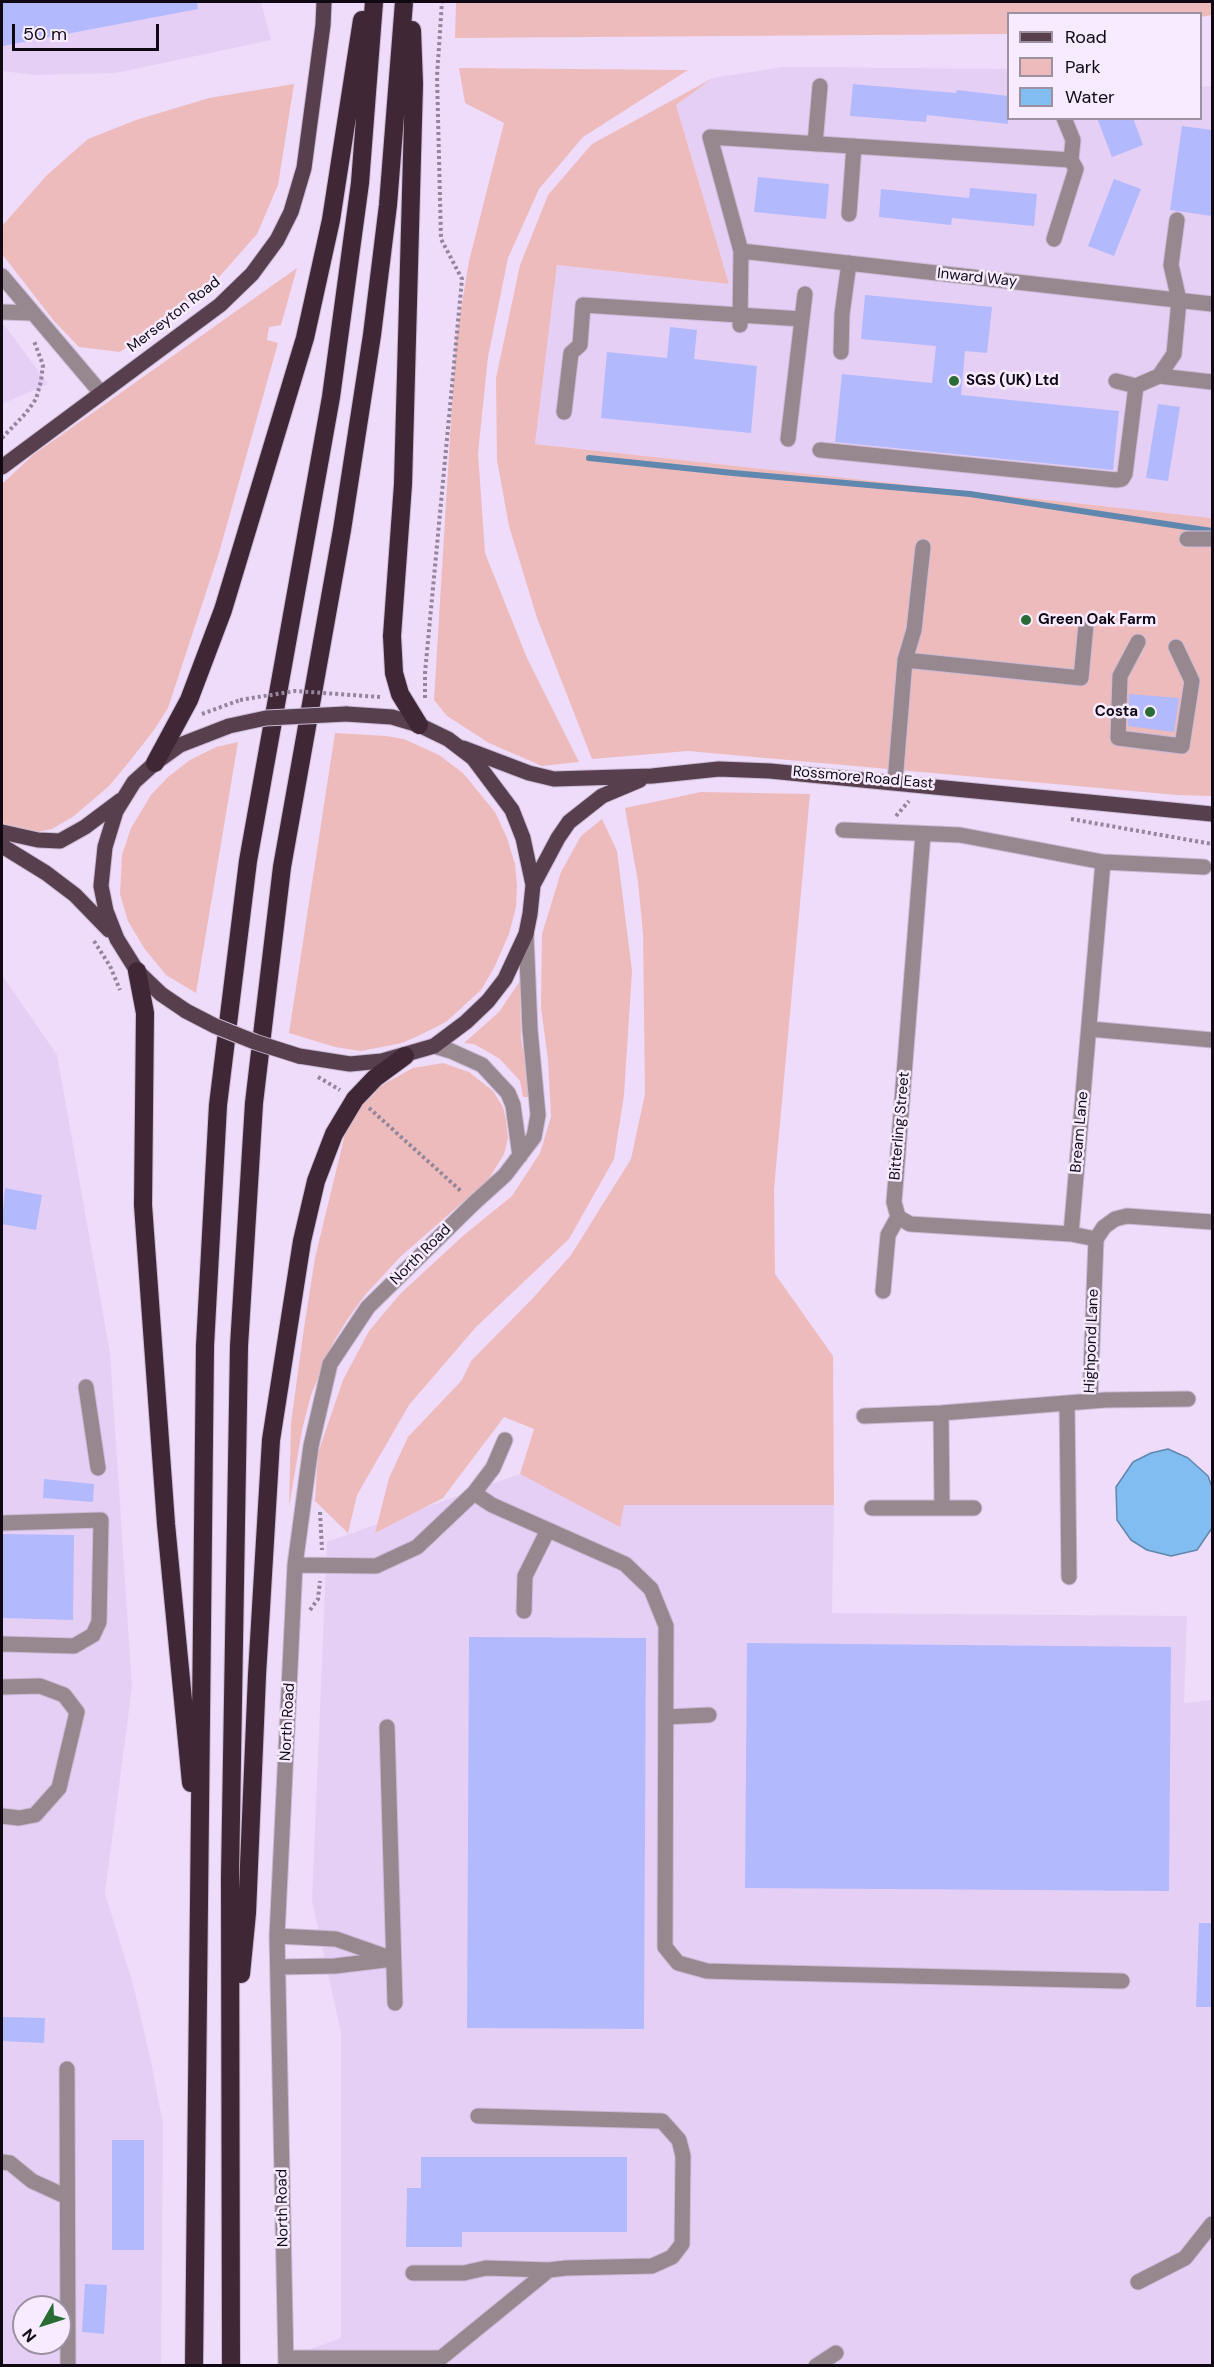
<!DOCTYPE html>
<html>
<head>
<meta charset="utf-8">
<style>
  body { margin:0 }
  #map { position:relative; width:1214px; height:2367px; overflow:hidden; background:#eedcfa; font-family:"DM Sans",sans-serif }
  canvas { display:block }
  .frame { position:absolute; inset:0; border:3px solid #100913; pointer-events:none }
  .legend { position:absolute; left:1007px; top:12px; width:195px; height:108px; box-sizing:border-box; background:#f7ecff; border:2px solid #9b91a1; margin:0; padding:8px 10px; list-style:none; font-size:18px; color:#100913 }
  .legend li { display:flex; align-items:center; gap:12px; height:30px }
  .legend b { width:30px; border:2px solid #9b91a1 }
  .north { position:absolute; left:12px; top:2295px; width:60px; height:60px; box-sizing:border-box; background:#f7ecff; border:2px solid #9b91a1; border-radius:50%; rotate:231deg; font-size:16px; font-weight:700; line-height:24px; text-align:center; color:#100913 }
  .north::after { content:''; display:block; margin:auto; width:21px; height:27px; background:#296c36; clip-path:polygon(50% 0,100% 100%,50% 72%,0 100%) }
  .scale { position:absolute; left:12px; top:24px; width:147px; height:27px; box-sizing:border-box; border:3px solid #100913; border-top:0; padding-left:8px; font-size:18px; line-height:21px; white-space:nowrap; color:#100913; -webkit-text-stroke:4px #f7ecff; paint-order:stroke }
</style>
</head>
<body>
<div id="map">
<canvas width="1214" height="2367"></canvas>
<div class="frame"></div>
<ul class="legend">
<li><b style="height:8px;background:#573f4d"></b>Road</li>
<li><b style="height:16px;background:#eebbbc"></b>Park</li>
<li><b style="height:16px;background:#82bdf1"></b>Water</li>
</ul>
<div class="north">N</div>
<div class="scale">50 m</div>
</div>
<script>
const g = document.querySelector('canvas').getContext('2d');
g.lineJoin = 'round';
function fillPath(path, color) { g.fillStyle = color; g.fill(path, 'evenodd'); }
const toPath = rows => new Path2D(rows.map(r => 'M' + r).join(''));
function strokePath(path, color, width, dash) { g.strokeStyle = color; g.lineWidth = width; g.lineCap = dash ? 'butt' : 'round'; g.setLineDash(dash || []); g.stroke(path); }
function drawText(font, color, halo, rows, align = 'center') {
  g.font = font + ' "DM Sans",sans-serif'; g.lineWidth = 5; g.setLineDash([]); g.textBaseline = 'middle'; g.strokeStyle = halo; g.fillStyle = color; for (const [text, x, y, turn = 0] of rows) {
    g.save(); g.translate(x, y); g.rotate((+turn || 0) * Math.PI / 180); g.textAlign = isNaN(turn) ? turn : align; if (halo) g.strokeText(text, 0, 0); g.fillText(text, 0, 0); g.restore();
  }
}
const built = toPath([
  [2,2,261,2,271,40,116,73,35,75,2,71],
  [783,67,1008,69,1008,118,1200,118,1201,87,1212,86,1212,518,535,444,557,265,729,284,676,105,713,78],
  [2,322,48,384,2,404],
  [2,975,57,1055,110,1353,132,1687,105,1893,134,1988,151,2062,163,2124,161,2365,2,2365],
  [24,2307,60,2307,60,2343,24,2343],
  [520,1474,624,1505,834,1505,832,1613,1187,1616,1184,1703,1212,1700,1212,2365,286,2366,287,2358,341,2338,341,2033,312,1901,327,1542]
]);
const green = toPath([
  [456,2,1212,2,1212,15,1201,17,1200,14,1008,14,1008,34,455,38],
  [459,68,688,70,583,137,539,189,508,258,488,357,478,453,485,553,527,658,579,762,542,766,489,743,447,716,434,700,456,339,469,261,504,123,465,103],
  [713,78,676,105,729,284,557,265,535,444,1212,518,1212,796,1177,795,688,751,592,759,537,618,509,526,497,460,496,378,520,265,548,195,592,144],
  [294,84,278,185,257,234,212,285,120,352,79,347,54,321,2,254,2,226,47,175,88,139,136,120,209,98],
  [297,268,281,325,269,327,267,340,278,343,219,553,168,708,154,730,129,762,109,786,74,816,52,829,37,832,23,832,8,826,2,822,2,484,33,455],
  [335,733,386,736,404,739,439,755,463,773,495,812,507,838,515,864,517,885,516,907,509,934,494,968,481,990,446,1022,420,1035,402,1043,361,1051,335,1047,289,1033],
  [238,742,196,993,166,975,144,948,128,921,120,894,122,855,131,828,151,795,168,777,190,760,216,747],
  [701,792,810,794,774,1189,775,1274,833,1356,834,1505,624,1505,620,1527,520,1474,534,1429,504,1417,443,1498,375,1533,389,1478,408,1437,462,1380,471,1361,533,1298,571,1255,631,1159,645,1094,643,934,638,882,625,808],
  [602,819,617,851,632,971,624,1095,614,1159,569,1239,476,1327,409,1405,357,1495,348,1533,315,1501,318,1453,343,1380,369,1331,400,1294,464,1235,512,1196,540,1153,551,1117,548,1060,541,1007,542,934,561,872,581,836],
  [520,981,521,1038,532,1097,523,1097,520,1081,500,1059,474,1044,464,1043,499,1012],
  [443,1063,469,1072,493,1091,503,1107,506,1120,508,1138,504,1154,488,1180,400,1257,365,1295,347,1320,333,1343,311,1395,302,1430,289,1507,291,1423,304,1328,315,1258,345,1134,357,1109,380,1086,413,1068]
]);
const water = toPath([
  [1168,1449,1188,1458,1208,1476,1212,1487,1212,1528,1197,1550,1171,1556,1147,1550,1131,1540,1117,1520,1116,1487,1133,1462,1151,1453,1168,1449]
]);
const stream = toPath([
  [589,458,733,473,970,494,1212,531]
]);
const building = toPath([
  [2,2,197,2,198,9,3,46],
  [853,84,956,93,957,90,1008,96,1008,124,927,115,926,122,850,116],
  [1097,118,1133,118,1143,145,1112,157],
  [1182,126,1212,130,1212,216,1170,210],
  [758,177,829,184,826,219,754,212],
  [1114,179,1141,189,1114,256,1088,246],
  [970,188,1037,194,1034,226,952,218,951,225,879,217,881,189,969,198],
  [865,295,992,307,987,353,965,351,961,395,1119,411,1113,470,835,442,842,374,932,383,936,346,861,339],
  [670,327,697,330,694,359,757,366,751,433,601,418,607,352,667,358],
  [1158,404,1180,407,1168,481,1146,478],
  [1129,694,1179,698,1174,732,1128,726],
  [5,1188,42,1195,36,1230,2,1224],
  [44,1479,94,1484,93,1502,43,1498],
  [2,1534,74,1535,73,1620,2,1618],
  [469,1637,646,1638,644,2029,467,2028],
  [747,1643,1171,1647,1169,1891,745,1888],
  [1199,1923,1212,1923,1212,2007,1196,2007],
  [2,2017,45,2018,44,2043,2,2041],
  [112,2140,144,2140,144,2250,112,2250],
  [421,2157,627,2157,627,2232,462,2232,462,2247,406,2247,407,2188,421,2188],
  [85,2284,107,2285,104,2334,82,2332]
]);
const path = toPath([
  [2,438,26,413,36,399,41,381,43,365,34,341],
  [425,698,425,673,462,279,441,239,437,76,442,2],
  [202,714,240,700],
  [896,816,909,801],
  [1071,819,1212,844],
  [94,941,110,966,120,990],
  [318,1077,340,1090],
  [369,1108,462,1192],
  [320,1512,322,1550],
  [310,1610,318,1599,320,1581]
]);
const minor = toPath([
  [1064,118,1073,140,1071,160],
  [815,144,820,86],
  [849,214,854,146],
  [741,251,1212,304],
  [2,276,101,393],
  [2,312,33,313],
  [802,319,805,294],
  [740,325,741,251,710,137,1071,160,1076,169,1054,239],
  [841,352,842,314,849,263],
  [1159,376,1212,382],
  [1116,381,1136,386,1159,376,1174,354,1179,300,1171,265,1177,220],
  [564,412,571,353,580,345,583,305,802,319,788,439],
  [820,450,1116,480,1122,479,1125,474,1136,386],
  [1187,539,1212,539],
  [1138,642,1120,676,1118,738,1182,746,1192,681,1176,647],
  [905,660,914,630,923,547],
  [895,782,905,660,1081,678,1086,625],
  [843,830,960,835,1103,862,1204,867],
  [923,834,894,1202,898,1217,910,1224,1071,1234,1096,1239],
  [1090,1029,1212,1040],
  [434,1046,451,1051,482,1065,508,1093,513,1105,520,1156],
  [1071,1234,1103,862],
  [883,1291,888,1235,898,1217],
  [86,1387,98,1468],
  [1090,1401,1096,1239,1104,1227,1115,1219,1127,1216,1212,1222],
  [1067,1403,1069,1577],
  [941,1413,942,1506],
  [864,1416,941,1413,1105,1400,1188,1399],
  [474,1493,492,1505,625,1564,651,1589,666,1626,665,1947,678,1963,707,1971,739,1972,1122,1981],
  [872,1508,974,1508],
  [2,1523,101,1520,99,1622,93,1635,74,1646,2,1644],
  [295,1565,376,1566,417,1547,474,1493,493,1468,505,1440],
  [524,1611,525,1576,548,1530],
  [2,1687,40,1686,64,1695,77,1712,59,1788,35,1815,19,1818,2,1816],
  [666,1717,709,1715],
  [387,1727,395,2003],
  [277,1936,336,1939,393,1959,335,1966,278,1967],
  [67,2069,68,2366],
  [2,2162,10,2163,32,2181,67,2197],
  [413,2273,464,2273,486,2268,549,2270],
  [1138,2282,1185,2258,1212,2224],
  [287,2358,441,2358,549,2270,566,2268,652,2266,672,2257,682,2244,683,2156,679,2140,662,2121,478,2116],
  [286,2366,277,1936,295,1565,311,1446,330,1364,368,1307,473,1204,505,1175,534,1137,538,1115,530,1030,526,934],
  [816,2366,836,2353]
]);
const major = toPath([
  [2,467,220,305,252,274,277,240,291,212,304,168,323,25,324,2],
  [463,748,529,773,554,779,652,776,719,769,770,771,1212,814],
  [2,832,38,840,60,841,85,827,121,800],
  [2,846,46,873,75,895,109,930],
  [533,885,558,838,569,822,602,796,640,780],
  [186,1011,161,994,137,971,117,939,106,911,101,886,105,847,116,811,134,782,155,763,180,745,229,726],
  [299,1056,350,1064,382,1061,434,1046,466,1022,488,1001,505,979,526,934,530,914,533,885,523,838,512,810,473,758,448,739,419,725,392,717,346,714]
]);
const highway = toPath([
  [412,30,414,84,403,484,392,636,394,673,400,694,419,725],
  [155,763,189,700,223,610,305,338,331,220,362,20],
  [137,971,145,1013,143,1205,166,1524,191,1783],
  [241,1974,247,1913,257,1675,271,1440,302,1241,316,1181,334,1134,355,1099,375,1078,405,1056],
  [194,2366,205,1346,218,1105,248,861,331,397,360,183,374,2],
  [231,2366,230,1877,239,1346,254,1103,282,867,342,530,372,335,388,205,404,2]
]);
const pathBridge = toPath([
  [240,700,295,691,380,697]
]);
const majorBridge = toPath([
  [229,726,266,718,346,714],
  [186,1011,215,1026,255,1042,299,1056]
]);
const markers = [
  [954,381,6,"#296c36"],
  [1026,620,6,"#296c36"],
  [1150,712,6,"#296c36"]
];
const streetNames = [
  ["Inward Way",977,278,6],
  ["Merseyton Road",174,315,-38],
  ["Rossmore Road East",863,778,5],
  ["Bitterling Street",900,1126,-85],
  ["Bream Lane",1080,1132,-85],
  ["North Road",421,1255,-45],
  ["Highpond Lane",1092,1341,-88],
  ["North Road",288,1722,-87],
  ["North Road",283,2208,-91]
];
const poiNames = [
  ["SGS (UK) Ltd",966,381],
  ["Green Oak Farm",1038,620],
  ["Costa",1138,712,"right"]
];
fillPath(built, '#e6cff5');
fillPath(green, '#eebbbc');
fillPath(water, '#82bdf1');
strokePath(water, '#6087ae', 1.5);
strokePath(stream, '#6087ae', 6);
fillPath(building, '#b2b9fd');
strokePath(minor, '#cabad5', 17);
strokePath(major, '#cabad5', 17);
strokePath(highway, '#cabad5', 20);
strokePath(path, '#93859b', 4, [3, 3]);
strokePath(minor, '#978890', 15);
strokePath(major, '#573f4d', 15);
strokePath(highway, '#402735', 18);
strokePath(majorBridge, '#cabad5', 17, []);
strokePath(pathBridge, '#93859b', 4, [3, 3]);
strokePath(majorBridge, '#573f4d', 15);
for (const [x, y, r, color] of markers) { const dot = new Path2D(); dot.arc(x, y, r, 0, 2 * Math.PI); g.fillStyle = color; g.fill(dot); strokePath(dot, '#f7ecff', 2); }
drawText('15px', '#100913', '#f7ecff', streetNames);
drawText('bold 15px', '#100913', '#f7ecff', poiNames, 'left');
</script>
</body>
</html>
